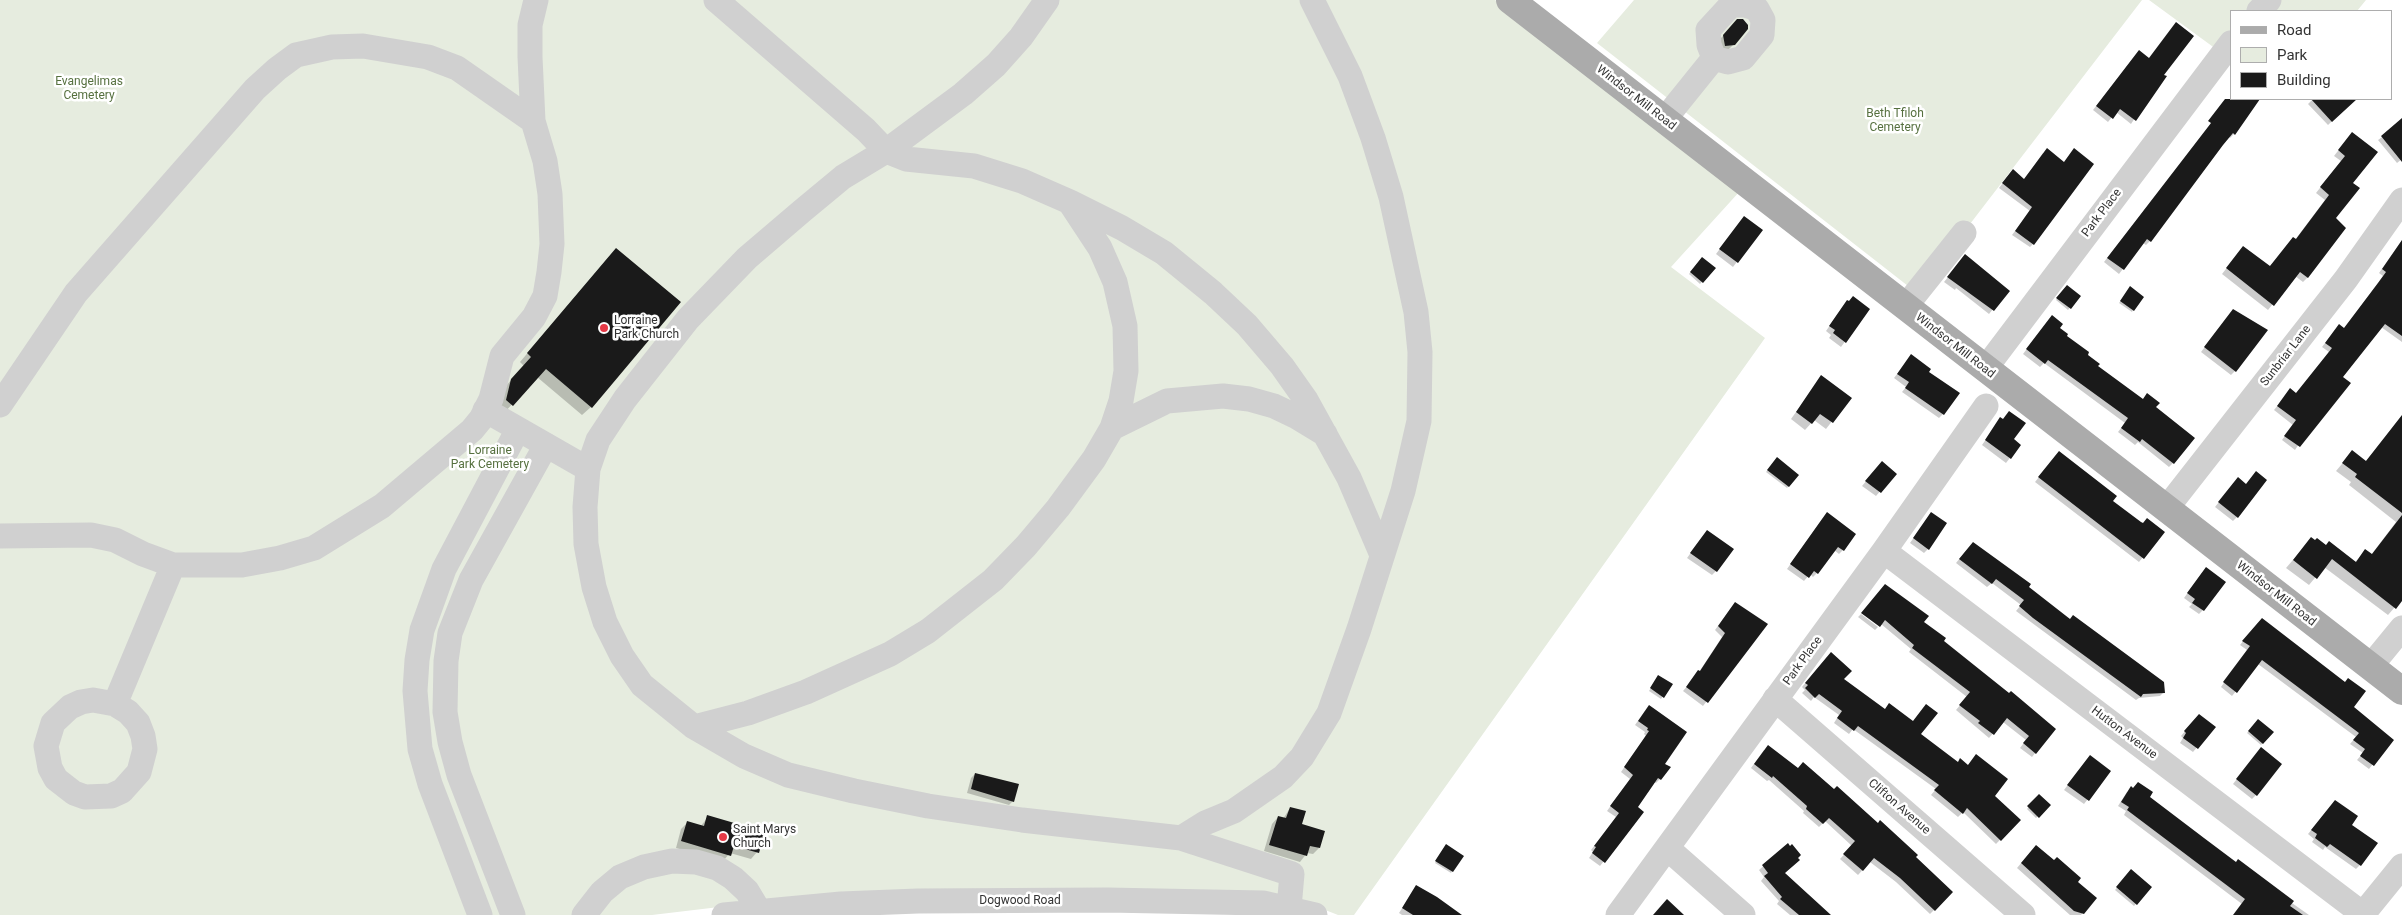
<!DOCTYPE html>
<html>
<head>
<meta charset="utf-8">
<style>
  body { margin:0 }
  #map { position:relative; width:2402px; height:915px; overflow:hidden; background:#fff; font-family:Roboto,sans-serif }
  canvas { display:block }
  .legend { position:absolute; left:2230px; top:10px; width:162px; height:90px; box-sizing:border-box; background:#fff; border:1px solid #adadad; margin:0; padding:6px 9px; list-style:none; font-size:15px; color:#333 }
  .legend li { display:flex; align-items:center; gap:10px; height:25px }
  .legend b { width:25px; border:1px solid #adadad }
</style>
</head>
<body>
<div id="map">
<canvas width="2402" height="915"></canvas>
<ul class="legend">
<li><b style="height:6px;background:#ababab"></b>Road</li>
<li><b style="height:14px;background:#e6ecdf"></b>Park</li>
<li><b style="height:14px;background:#1a1a1a"></b>Building</li>
</ul>
</div>
<script>
const g = document.querySelector('canvas').getContext('2d');
g.lineJoin = 'round';
function fillPath(path, color) { g.fillStyle = color; g.fill(path, 'evenodd'); }
const toPath = rows => new Path2D(rows.map(r => 'M' + r).join(''));
function strokePath(path, color, width, dash) { g.strokeStyle = color; g.lineWidth = width; g.lineCap = dash ? 'butt' : 'round'; g.setLineDash(dash || []); g.stroke(path); }
function drawText(font, color, halo, rows, align = 'center') {
  g.font = font + ' Roboto,sans-serif'; g.lineWidth = 5; g.setLineDash([]); g.textBaseline = 'middle'; g.strokeStyle = halo; g.fillStyle = color; for (const [text, x, y, turn = 0] of rows) {
    g.save(); g.translate(x, y); g.rotate((+turn || 0) * Math.PI / 180); g.textAlign = isNaN(turn) ? turn : align; if (halo) g.strokeText(text, 0, 0); g.fillText(text, 0, 0); g.restore();
  }
}
const green = toPath([
  [0,0,1495,0,1740,191,1671,267,1765,338,1354,915,1338,915,1310,904,778,900,652,915,0,915],
  [1634,0,2142,0,1917,293,1597,43],
  [2149,0,2366,0,2357,11,2231,11,2231,60]
]);
const shadow = toPath([
  [1738,21,1734,44,1729,49,1721,50,1719,40],
  [2135,56,2163,75,2131,124,2116,112,2108,122,2093,110],
  [2231,99,2257,99,2234,134,2230,138,2229,137,2150,241,2146,245,2143,243,2119,274,2104,262],
  [2313,99,2355,99,2328,125,2308,104],
  [2402,123,2402,159,2397,163,2378,140],
  [2348,138,2351,183,2308,277,2303,282,2295,276,2268,310,2222,274,2243,247,2269,267,2295,240,2325,200,2316,193,2341,161,2334,156],
  [2043,153,2033,244,2030,247,2012,235,2030,211,1999,188,2009,175,2024,180],
  [1740,222,1761,230,1733,267,1716,254],
  [2402,240,2402,342,2381,327,2342,378,2295,450,2282,440,2293,425,2274,410,2287,394,2296,394,2329,352,2322,347,2335,330,2344,329,2383,276,2379,273],
  [608,258,591,407,582,415,537,377,504,413,498,408,503,389,524,366,520,362],
  [1702,258,1714,268,1700,284,1689,274],
  [1962,260,2008,291,1989,314,1956,288,1955,290,1944,282],
  [2065,288,2080,296,2068,310,2056,300],
  [2129,290,2133,310,2132,312,2119,303],
  [1844,305,1869,309,1841,347,1829,338,1831,335,1826,331],
  [2230,314,2235,371,2231,375,2201,352],
  [2048,321,2097,366,2142,400,2147,395,2154,408,2173,463,2169,467,2138,442,2135,445,2118,432,2125,423,2044,363,2040,367,2023,354],
  [1911,356,1943,414,1939,418,1902,392,1906,387,1894,378],
  [1821,377,1850,398,1826,429,1814,420,1805,430,1791,419],
  [2000,419,2012,440,2020,445,2006,463,1982,445],
  [2395,426,2402,432,2402,599,2388,615,2324,567,2309,585,2286,568,2311,539,2355,562,2366,551,2371,555,2396,522,2349,485,2351,482,2336,471,2352,452,2365,462],
  [2055,457,2140,523,2163,532,2139,562,2035,482],
  [1777,458,1798,475,1787,488,1766,472],
  [1878,467,1895,474,1876,496,1862,486],
  [2234,483,2237,517,2233,521,2215,507],
  [1931,513,1928,549,1924,553,1910,543],
  [1823,518,1843,550,1839,554,1834,550,1817,573,1813,577,1810,574,1804,581,1787,569],
  [1703,536,1716,571,1712,575,1687,558],
  [1969,547,2027,587,2164,692,2160,696,2139,698,2136,700,2016,611,2021,605,1992,583,1987,587,1956,563],
  [2202,573,2203,610,2199,614,2189,607,2192,604,2184,598],
  [1731,608,1766,624,1703,706,1683,691,1699,672,1722,637,1715,630],
  [1862,612,1922,623,1942,641,2055,729,2032,757,2020,748,2026,740,2003,722,1989,738,1956,710,1967,697,1909,652,1911,649,1881,624],
  [1861,614,1878,627,1875,630,1858,617],
  [2258,623,2352,707,2392,740,2369,769,2357,760,2363,753,2350,744,2356,737,2258,664,2232,696,2221,687,2247,650,2240,645],
  [1827,657,1842,679,1957,763,1967,766,1976,756,1993,796,2019,820,1996,844,1963,812,1958,817,1931,795,1936,789,1853,729,1849,734,1834,723,1839,715,1814,697,1811,701,1802,693,1805,690,1802,687],
  [1657,678,1671,685,1661,699,1649,691],
  [1645,711,1664,764,1660,779,1656,783,1654,782,1636,808,1643,812,1600,866,1589,858,1593,852,1591,850,1616,817,1607,811,1630,779,1621,772,1646,736,1644,734,1645,732,1635,725],
  [2195,719,2214,727,2193,752,2180,743,2183,738,2181,736],
  [2258,721,2272,732,2261,745,2247,733],
  [1764,750,1914,857,1952,892,1930,914,1896,882,1870,862,1858,875,1840,859,1852,846,1825,821,1819,827,1803,813,1804,811,1769,780,1767,781,1751,768],
  [2257,753,2256,795,2252,799,2233,784],
  [2086,761,2109,772,2084,804,2064,790],
  [975,774,1013,801,1009,805,967,793,971,778],
  [2127,792,2148,797,2235,863,2309,915,2250,915,2242,904,2124,815,2126,811,2118,806],
  [2039,796,2049,805,2036,818,2027,809],
  [2335,801,2350,825,2360,865,2356,869,2325,847,2323,850,2312,842,2314,839,2308,834],
  [1290,808,1300,825,1319,848,1313,854,1307,853,1300,862,1264,851,1272,824,1278,817,1283,819],
  [708,817,757,852,751,859,730,853,723,861,676,848,681,829,687,823,700,827],
  [1787,845,1783,873,1830,915,1790,915,1777,904,1779,901,1761,881,1764,877,1759,870],
  [1444,848,1462,856,1451,873,1435,863],
  [2032,850,2054,862,2095,898,2081,915,2070,915,2017,868],
  [2131,871,2151,887,2134,906,2115,890],
  [1416,886,1460,915,1402,915,1399,913]
]);
const building = toPath([
  [1737,19,1743,19,1748,25,1748,29,1735,45,1725,46,1723,35],
  [2176,22,2194,36,2164,75,2167,76,2136,121,2120,109,2113,119,2096,106,2139,50,2149,58],
  [2225,99,2260,99,2235,135,2233,133,2223,145,2151,242,2147,239,2124,270,2107,258,2211,123,2208,121],
  [2311,99,2357,99,2332,122],
  [2402,118,2402,162,2381,136],
  [2352,132,2378,152,2353,183,2360,188,2336,218,2346,228,2308,278,2300,272,2274,306,2226,268,2243,246,2270,266,2293,237,2296,239,2329,195,2320,187,2345,156,2338,150],
  [2047,148,2064,162,2074,148,2094,164,2034,245,2015,231,2032,207,2002,183,2013,169,2024,179],
  [1744,216,1763,230,1738,263,1719,249],
  [2402,240,2402,336,2385,324,2343,377,2351,383,2300,447,2284,436,2296,420,2277,406,2290,388,2296,393,2332,348,2325,343,2339,324,2344,328,2378,283,2386,272,2382,269],
  [616,248,681,302,592,408,546,369,513,406,506,400,511,379,531,357,527,353],
  [1965,254,2010,291,1994,311,1947,277],
  [1702,257,1716,268,1703,283,1690,272],
  [2067,285,2081,296,2071,309,2056,298],
  [2130,286,2144,297,2134,311,2120,301],
  [1853,296,1870,309,1846,343,1833,333,1835,330,1829,326,1847,300,1849,301],
  [2233,309,2268,330,2236,372,2204,347],
  [2052,315,2063,324,2060,328,2068,334,2067,336,2089,352,2088,355,2100,364,2098,366,2143,399,2147,393,2160,403,2156,407,2195,438,2174,464,2142,439,2140,442,2121,428,2128,418,2048,360,2045,364,2026,349],
  [1911,354,1931,369,1929,372,1960,393,1944,415,1905,388,1909,382,1897,374],
  [1821,375,1852,398,1833,423,1820,414,1812,424,1796,412],
  [2009,411,2026,423,2014,439,2021,445,2011,459,1985,440,2000,417,2003,419],
  [2402,415,2402,513,2355,477,2357,474,2342,463,2352,450,2366,461],
  [2059,451,2117,496,2113,501,2141,522,2143,523,2147,518,2165,532,2144,559,2038,477],
  [1777,457,1799,475,1789,487,1767,470],
  [1882,461,1897,474,1881,493,1865,481],
  [2256,471,2267,480,2238,518,2218,502,2238,477,2246,484],
  [1827,512,1856,534,1844,551,1838,547,1818,574,1814,571,1809,578,1790,564],
  [1931,512,1947,523,1929,550,1913,538],
  [2402,515,2402,601,2396,609,2332,559,2317,579,2293,560,2311,537,2315,540,2317,538,2326,545,2329,541,2356,562,2365,549,2372,554],
  [1707,530,1734,549,1717,572,1690,553],
  [1973,542,2031,584,2029,587,2070,619,2073,615,2164,682,2165,693,2143,694,2141,697,2033,618,2019,606,2024,600,1996,579,1992,584,1959,559],
  [2206,567,2226,582,2204,611,2192,603,2195,599,2187,593],
  [1885,584,1929,616,1924,622,1946,638,1944,641,2009,693,2011,691,2056,729,2036,754,2023,743,2029,736,2007,718,1994,735,1978,723,1980,721,1959,705,1970,692,1912,648,1914,645,1885,620,1880,627,1861,613],
  [1735,602,1768,624,1708,703,1686,687,1698,670,1700,671,1725,633,1718,626],
  [2262,618,2345,682,2348,678,2366,691,2354,707,2394,740,2374,766,2360,756,2365,749,2353,740,2359,733,2262,660,2237,693,2223,682,2250,646,2242,641],
  [1831,652,1852,671,1844,679,1885,709,1889,703,1913,721,1926,704,1938,713,1921,734,1958,762,1960,758,1968,765,1976,754,2008,779,1995,796,2021,820,2001,841,1967,808,1963,814,1934,790,1939,785,1858,726,1854,731,1837,718,1842,711,1819,694,1815,698,1805,688,1808,685,1805,683],
  [1658,675,1673,684,1664,698,1650,688],
  [1649,705,1687,732,1665,764,1671,767,1661,780,1658,778,1638,807,1644,812,1605,863,1592,853,1596,847,1594,846,1619,813,1610,806,1633,775,1624,767,1649,731,1647,730,1648,728,1638,721],
  [2199,714,2216,727,2198,749,2183,738,2186,733,2184,731],
  [2258,719,2274,732,2263,744,2248,731],
  [1768,745,1798,768,1803,762,1834,789,1837,786,1878,823,1880,820,1918,855,1916,857,1953,892,1935,911,1900,878,1874,858,1863,871,1843,854,1855,841,1829,818,1823,824,1806,809,1807,806,1773,776,1772,778,1754,764],
  [2261,747,2282,764,2257,796,2236,779],
  [2090,755,2111,771,2089,801,2067,785],
  [975,773,1019,784,1014,802,971,789],
  [2138,782,2153,792,2150,797,2204,838,2236,862,2238,859,2294,901,2290,906,2303,915,2233,915,2245,899,2127,810,2129,807,2121,802,2131,786,2133,788],
  [2039,794,2051,805,2039,818,2027,806],
  [2335,800,2358,816,2352,825,2378,843,2361,866,2330,844,2327,847,2315,838,2317,834,2311,830],
  [1290,807,1306,811,1302,824,1325,831,1320,848,1310,846,1307,856,1269,845,1278,816,1286,818],
  [707,815,765,832,759,853,734,846,731,856,681,841,687,821,704,826],
  [1788,843,1790,846,1792,844,1801,855,1798,858,1800,860,1785,873,1831,915,1799,915,1780,899,1782,897,1764,876,1768,873,1762,865],
  [1446,844,1464,856,1453,872,1435,861],
  [2036,845,2054,860,2057,857,2081,878,2078,882,2097,898,2084,914,2074,911,2021,863],
  [2131,869,2152,887,2137,905,2116,887],
  [1416,885,1437,897,1462,915,1413,915,1402,908],
  [1667,899,1684,915,1653,915]
]);
const minor = toPath([
  [716,0,866,130,886,151,906,159,974,166,1022,181,1070,202,1122,228,1164,253,1213,293,1247,325,1282,366,1306,400,1349,478,1382,555],
  [1047,0,1021,37,996,65,963,94,886,151,843,177,802,211,747,258,688,319,625,399,598,440,588,469,585,507,586,544,594,587,605,622,622,656,642,685,694,727,744,756,788,775,854,791,928,806,1022,820,1181,838,1205,823,1234,811,1283,777,1302,757,1329,713,1359,629,1403,491,1419,421,1420,352,1416,312,1391,197,1373,138,1350,76,1312,0],
  [1731,5,1745,5,1757,9,1763,20,1762,35,1743,58,1728,62,1714,58,1709,45,1708,30,1731,5],
  [2259,11,2269,0],
  [1664,120,1714,58],
  [1905,307,1964,233],
  [1985,369,2231,43],
  [0,405,76,293,255,89,277,69,296,55,332,47,363,46,428,57,457,68,533,121],
  [485,410,588,469],
  [1112,428,1167,401,1223,396,1249,399,1274,406,1297,417,1325,434],
  [2166,509,2346,279,2402,200],
  [0,536,91,535,115,540,143,554,173,565,242,565,280,558,314,548,382,506,472,430,481,419,491,399,502,356,534,317,545,296,549,272,552,244,550,194,545,161,533,121,530,57,530,25,536,0],
  [1884,551,2364,915],
  [2370,667,2402,628],
  [1775,699,2023,915],
  [115,704,93,700,81,702,70,707,53,723,46,746,50,768,56,779,74,793,85,797,111,796,122,791,139,772,145,749,143,736,138,723,128,712,115,704,173,565],
  [694,727,748,713,806,692,890,654,928,631,993,580,1026,546,1058,508,1094,459,1112,428,1121,401,1126,371,1125,326,1115,282,1100,248,1071,204],
  [1181,838,1292,874,1289,908],
  [1667,848,1743,915],
  [2363,914,2402,866],
  [480,915,430,784,420,749,415,691,417,660,422,630,444,569,518,429],
  [513,915,459,775,450,742,445,712,446,661,450,633,471,580,546,445],
  [584,915,602,892,620,877,644,867,672,861,696,862,717,868,733,878,747,891,759,911],
  [724,915,841,904,918,901,1107,900,1263,903,1315,915],
  [1618,915,1884,551,1986,406]
]);
const major = toPath([
  [1510,0,2402,691]
]);
const markers = [
  [604,328,5,"#e63946"],
  [723,837,5,"#e63946"]
];
const parkNames = [
  ["Evangelimas",89,82],
  ["Cemetery",89,96],
  ["Beth Tfiloh",1895,114],
  ["Cemetery",1895,128],
  ["Lorraine",490,451],
  ["Park Cemetery",490,465]
];
const streetNames = [
  ["Windsor Mill Road",1636,98,38],
  ["Park Place",2102,213,-53],
  ["Windsor Mill Road",1955,346,38],
  ["Sunbriar Lane",2286,356,-52],
  ["Windsor Mill Road",2276,594,38],
  ["Park Place",1803,661,-54],
  ["Hutton Avenue",2124,733,37],
  ["Clifton Avenue",1899,807,41],
  ["Dogwood Road",1020,901]
];
const poiNames = [
  ["Lorraine",614,321],
  ["Park Church",614,335],
  ["Saint Marys",733,830],
  ["Church",733,844]
];
fillPath(green, '#e6ecdf');
fillPath(shadow, '#0003');
fillPath(building, '#1a1a1a');
strokePath(minor, '#d0d0d0', 25);
strokePath(major, '#ababab', 28);
for (const [x, y, r, color] of markers) { const dot = new Path2D(); dot.arc(x, y, r, 0, 2 * Math.PI); g.fillStyle = color; g.fill(dot); strokePath(dot, '#fff', 2); }
drawText('12px', '#56703f', '#fff', parkNames);
drawText('12px', '#333', '#fff', streetNames);
drawText('12px', '#333', '#fff', poiNames, 'left');
</script>
</body>
</html>
